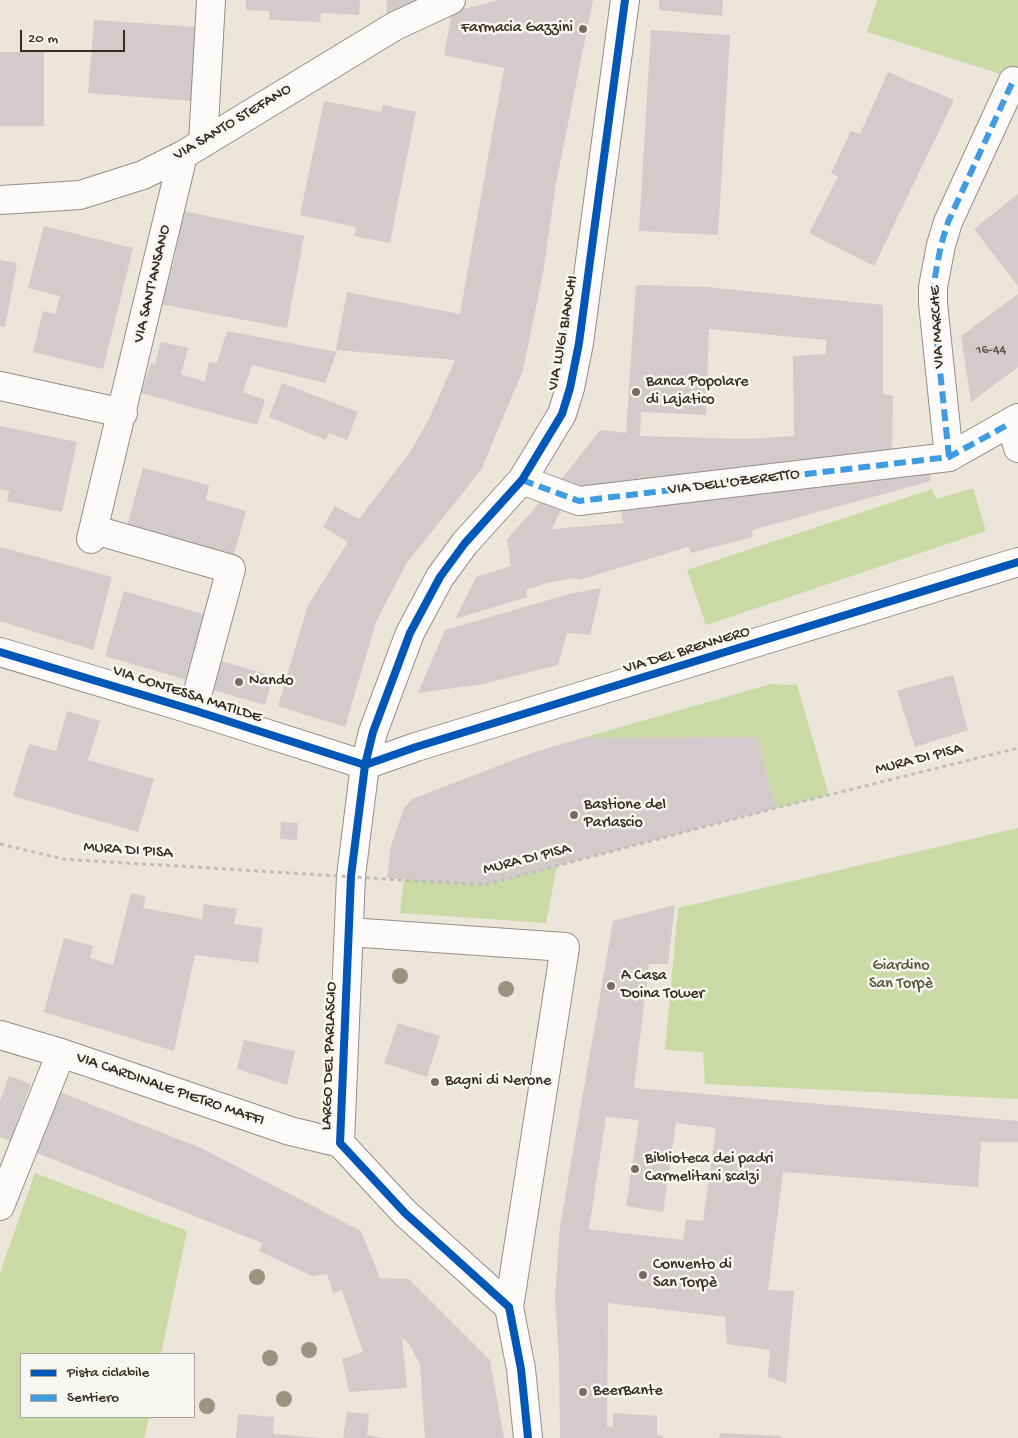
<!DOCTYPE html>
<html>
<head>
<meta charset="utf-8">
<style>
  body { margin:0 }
  #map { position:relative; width:1018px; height:1438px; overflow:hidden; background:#ebe5da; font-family:"Gochi Hand",sans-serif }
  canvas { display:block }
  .legend { position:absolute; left:20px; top:1353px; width:175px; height:65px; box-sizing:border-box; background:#f6f6f2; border:1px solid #aba49d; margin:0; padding:6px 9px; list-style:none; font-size:15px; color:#3b2a1e }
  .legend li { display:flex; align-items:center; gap:10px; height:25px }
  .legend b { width:25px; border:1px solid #aba49d }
  .scale { position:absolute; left:20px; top:30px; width:105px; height:22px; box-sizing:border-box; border:2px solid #3b2a1e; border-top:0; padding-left:6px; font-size:15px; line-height:18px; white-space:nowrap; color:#3b2a1e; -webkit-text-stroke:4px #f6f6f2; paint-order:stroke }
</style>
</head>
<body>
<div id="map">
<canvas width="1018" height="1438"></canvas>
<ul class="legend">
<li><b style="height:6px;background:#0057b8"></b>Pista ciclabile</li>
<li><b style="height:6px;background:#3f9ce0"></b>Sentiero</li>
</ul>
<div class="scale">20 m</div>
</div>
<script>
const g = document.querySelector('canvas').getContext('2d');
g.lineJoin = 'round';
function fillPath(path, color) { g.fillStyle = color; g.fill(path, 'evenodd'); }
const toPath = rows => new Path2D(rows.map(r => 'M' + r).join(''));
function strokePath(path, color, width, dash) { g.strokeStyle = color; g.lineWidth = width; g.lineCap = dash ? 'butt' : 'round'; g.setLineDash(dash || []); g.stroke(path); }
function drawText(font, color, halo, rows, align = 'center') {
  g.font = font + ' "Gochi Hand",sans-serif'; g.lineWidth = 5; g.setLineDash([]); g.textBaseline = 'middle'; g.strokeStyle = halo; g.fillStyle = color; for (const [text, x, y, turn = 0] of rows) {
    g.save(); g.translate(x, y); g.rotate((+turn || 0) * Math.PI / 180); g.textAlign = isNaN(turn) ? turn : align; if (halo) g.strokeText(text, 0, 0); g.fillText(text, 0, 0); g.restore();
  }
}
const green = toPath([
  [877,0,1018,0,1018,83,1007,76,867,32],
  [973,488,986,531,706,625,687,570,932,489,936,499],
  [771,684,797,685,829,795,776,808,757,737,582,738],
  [1018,828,1018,1099,705,1084,703,1052,665,1050,678,908],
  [557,866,546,923,400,913,404,879,484,885],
  [35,1173,187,1231,161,1354,21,1354,21,1417,149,1417,144,1438,0,1438,0,1273]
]);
const building = toPath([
  [246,0,360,0,359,15,321,13,320,22,269,20,269,11,246,10],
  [387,0,419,0,386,14],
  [499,0,593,0,556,183,543,273,523,370,481,470,406,564,376,622,345,727,278,706,308,605,348,542,323,527,335,506,359,519,410,452,429,419,455,360,336,350,347,292,460,314,504,68,444,55,452,12],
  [659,0,723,0,722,16,659,10],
  [94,20,197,27,191,101,88,93],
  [651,30,730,35,718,235,639,231],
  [0,52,44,52,44,126,0,126],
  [888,72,954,100,874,266,809,233,838,177,831,173,851,131,860,134],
  [324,101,381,112,383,105,416,112,390,243,354,236,356,227,300,215],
  [1018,194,1018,286,974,229],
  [183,211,304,236,287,328,160,304,168,265,173,267],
  [44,226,133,248,103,369,33,352,43,311,55,314,60,296,28,288],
  [0,260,17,263,5,327,0,326],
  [636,285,708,287,883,305,883,394,893,396,892,456,581,491,557,485,600,430,626,433],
  [709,329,826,340,826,354,793,356,794,436,745,439,640,436,641,412,706,415],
  [1018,294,1018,367,971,402,961,336],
  [227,331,337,352,325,383,252,365,243,392,265,400,257,425,141,393,151,363,155,364,161,342,188,348,181,374,205,382,209,362,217,363],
  [282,383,358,412,347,440,329,433,326,440,269,417],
  [0,426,77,442,62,512,7,501,9,491,0,489],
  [143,468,209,485,206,500,246,511,234,554,127,526],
  [929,468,931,481,752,530,753,537,691,553,688,547,579,580,574,578,547,583,526,590,527,597,455,619,476,577,511,566,507,539,544,498,563,505,552,529,623,523,620,501],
  [0,547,112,577,93,650,0,621],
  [601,588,590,635,567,633,558,665,483,684,418,693,445,630,569,594],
  [124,591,206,615,187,680,105,656],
  [214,659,273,676,265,705,206,688],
  [953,675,968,730,915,747,897,691],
  [67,711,100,721,88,760,154,779,138,832,13,796,29,744,56,751],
  [757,737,776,808,484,885,387,878,391,846,404,808,412,799,529,754,582,738],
  [281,822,298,823,297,840,280,839],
  [131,893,146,897,143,908,202,919,204,904,237,909,234,924,263,928,258,963,195,955,174,1051,44,1012,64,938,93,946,90,958,113,965],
  [675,905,668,964,649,964,634,1088,1018,1121,1018,1142,981,1142,978,1187,783,1172,768,1290,794,1291,786,1383,768,1377,770,1350,727,1344,725,1317,608,1303,607,1426,613,1427,613,1413,657,1416,657,1435,663,1436,663,1438,560,1438,559,1358,555,1298,560,1226,613,921],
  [606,1117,639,1120,626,1206,663,1212,676,1123,716,1128,703,1221,686,1219,683,1240,589,1229],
  [398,1023,440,1036,427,1077,384,1063],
  [244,1040,295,1051,287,1085,237,1069],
  [9,1076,31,1084,10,1141,0,1137,0,1101],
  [60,1092,201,1148,361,1231,380,1278,409,1279,490,1360,504,1438,425,1438,420,1364,409,1344,402,1338,407,1388,349,1392,342,1359,363,1352,342,1290,333,1293,327,1274,312,1276,259,1251,262,1243,35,1152],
  [347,1412,369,1414,367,1435,384,1438,343,1438],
  [238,1414,274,1417,273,1434,321,1438,236,1438],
  [720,1433,781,1436,781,1438,719,1438]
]);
const minor = toPath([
  [203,143,211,0],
  [0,200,80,195,143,175,183,155,395,26,451,0],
  [0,386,123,413],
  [1011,423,1018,448],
  [949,457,933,303,933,287,941,245,948,222,1013,81],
  [522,480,579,501,949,457,1018,418],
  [102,532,231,569,193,710],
  [91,539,183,155],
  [349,932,565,947,509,1307,521,1369,528,1438],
  [0,1035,61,1053,290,1131,340,1143],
  [0,1206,61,1053],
  [509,1307,405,1213,340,1143,351,876,365,765,373,732,410,633,440,577,465,543,522,480,562,414,570,388,579,343,625,0]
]);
const major = toPath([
  [0,652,193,710,365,765,416,747,1018,562]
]);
const pathBridge = toPath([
  [0,844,63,859,484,885,776,808,1018,748]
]);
const quiet = toPath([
  [949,457,933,303,933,287,941,245,948,222,1013,81],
  [522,480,579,501,949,457,1011,423]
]);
const cycleway = toPath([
  [0,652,193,710,365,765],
  [365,765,416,747,1018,562],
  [528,1438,521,1369,509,1307,405,1213,340,1143,351,876,365,765,373,732,410,633,440,577,465,543,522,480,562,414,570,388,579,343,625,0]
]);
const trees = [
  [400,976],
  [506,989],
  [257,1277],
  [309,1350],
  [270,1358],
  [284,1399],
  [207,1406]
];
const markers = [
  [583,29,5,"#796b60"],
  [636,392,5,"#796b60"],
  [239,682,5,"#796b60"],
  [574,815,5,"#796b60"],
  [611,986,5,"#796b60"],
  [435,1082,5,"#796b60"],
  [635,1169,5,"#796b60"],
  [643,1275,5,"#796b60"],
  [583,1392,5,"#796b60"]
];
const numberNames = [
  ["16-44",991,351]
];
const poiNames = [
  ["Farmacia Gazzini",573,29,"right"],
  ["Banca Popolare",646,383],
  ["di Lajatico",646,401],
  ["Nando",249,682],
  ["Bastione del",584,806],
  ["Parlascio",584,824],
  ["A Casa",621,977],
  ["Doina Tower",621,995],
  ["Bagni di Nerone",445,1082],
  ["Biblioteca dei padri",645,1160],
  ["Carmelitani scalzi",645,1178],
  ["Convento di",653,1266],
  ["San Torpè",653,1284],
  ["BeerBante",593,1392]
];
const streetNames = [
  ["VIA SANTO STEFANO",233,123,-31],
  ["VIA SANT'ANSANO",153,284,-77],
  ["VIA MARCHE",938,327,-93],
  ["VIA LUIGI BIANCHI",564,333,-80],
  ["VIA DELL'OZERETTO",734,483,-7],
  ["VIA DEL BRENNERO",687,651,-17],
  ["VIA CONTESSA MATILDE",187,695,18],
  ["MURA DI PISA",919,760,-14],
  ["MURA DI PISA",128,851,4],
  ["MURA DI PISA",527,860,-14],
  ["LARGO DEL PARLASCIO",330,1056,-88],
  ["VIA CARDINALE PIETRO MAFFI",170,1090,19]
];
const parkNames = [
  ["Giardino",901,967],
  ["San Torpè",901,985]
];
fillPath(green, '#cbdaa5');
fillPath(building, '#d3cacb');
strokePath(minor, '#948e87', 30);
strokePath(major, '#948e87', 30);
strokePath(minor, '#fcfbf9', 28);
strokePath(major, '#fcfbf9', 28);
strokePath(pathBridge, '#c0bdba', 3, [4, 4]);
strokePath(quiet, '#3f9ce0', 6, [12, 6]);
strokePath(cycleway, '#0057b8', 8);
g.fillStyle = '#9a957f';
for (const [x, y] of trees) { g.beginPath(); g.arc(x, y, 8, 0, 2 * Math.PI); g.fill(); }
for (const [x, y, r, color] of markers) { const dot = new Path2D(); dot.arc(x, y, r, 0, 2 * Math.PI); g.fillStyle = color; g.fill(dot); strokePath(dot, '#f6f6f2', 2); }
drawText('14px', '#615249', null, numberNames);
drawText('16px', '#3b2a1e', '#f6f6f2', poiNames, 'left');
drawText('16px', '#3b2a1e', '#f6f6f2', streetNames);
drawText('16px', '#585435', '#f6f6f2', parkNames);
</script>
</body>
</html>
